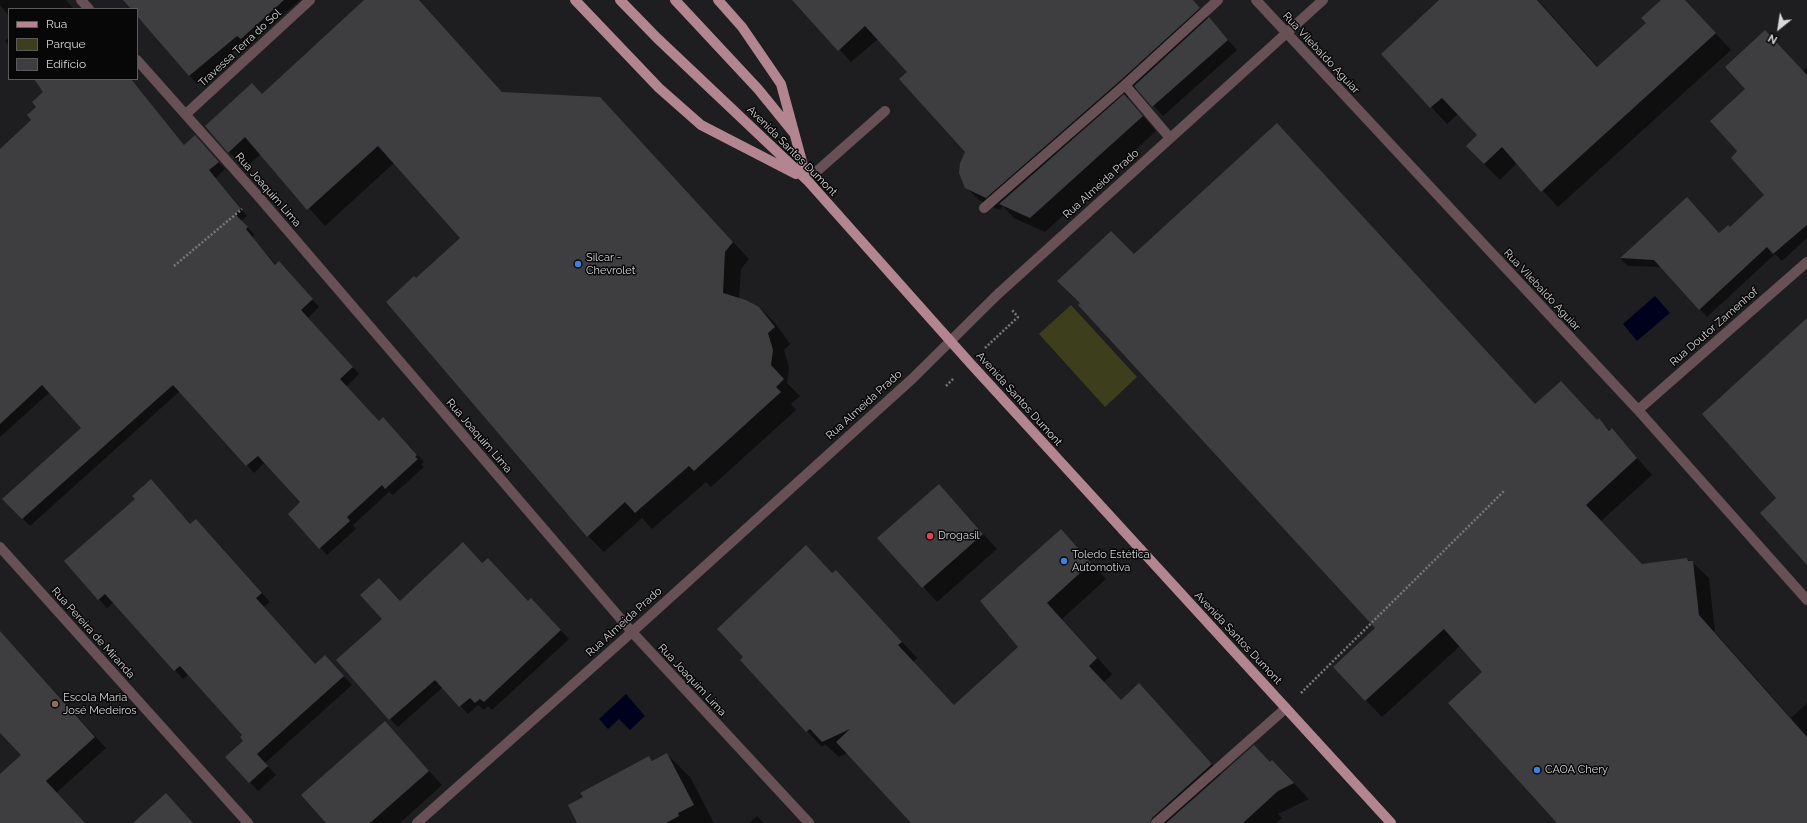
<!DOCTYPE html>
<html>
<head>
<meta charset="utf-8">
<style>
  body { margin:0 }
  #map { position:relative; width:1807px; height:823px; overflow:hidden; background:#1e1d1f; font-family:Raleway,sans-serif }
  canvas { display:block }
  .legend { position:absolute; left:8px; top:8px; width:130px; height:72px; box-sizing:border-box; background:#080708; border:1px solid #5b5a5c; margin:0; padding:5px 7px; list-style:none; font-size:12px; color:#d8d7d9 }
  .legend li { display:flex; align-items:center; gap:8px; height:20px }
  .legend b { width:20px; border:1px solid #5b5a5c }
  .north { position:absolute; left:1759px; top:8px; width:40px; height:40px; -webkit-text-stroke:3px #080708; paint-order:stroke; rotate:210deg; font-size:11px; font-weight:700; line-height:16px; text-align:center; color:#d8d7d9 }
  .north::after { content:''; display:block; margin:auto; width:14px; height:18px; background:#d8d7d9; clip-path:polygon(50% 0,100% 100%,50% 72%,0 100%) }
</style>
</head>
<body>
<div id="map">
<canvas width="1807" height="823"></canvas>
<ul class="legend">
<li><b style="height:5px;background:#b28591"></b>Rua</li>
<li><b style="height:11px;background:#3d3f1c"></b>Parque</li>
<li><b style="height:11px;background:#3e3d40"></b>Edifício</li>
</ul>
<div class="north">N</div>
</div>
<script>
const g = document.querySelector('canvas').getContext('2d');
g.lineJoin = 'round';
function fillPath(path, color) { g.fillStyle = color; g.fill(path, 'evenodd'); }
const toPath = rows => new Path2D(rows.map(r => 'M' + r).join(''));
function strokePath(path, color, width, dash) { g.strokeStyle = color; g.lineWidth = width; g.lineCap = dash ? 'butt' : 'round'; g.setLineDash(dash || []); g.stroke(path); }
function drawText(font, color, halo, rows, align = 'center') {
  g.font = font + ' Raleway,sans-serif'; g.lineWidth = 3; g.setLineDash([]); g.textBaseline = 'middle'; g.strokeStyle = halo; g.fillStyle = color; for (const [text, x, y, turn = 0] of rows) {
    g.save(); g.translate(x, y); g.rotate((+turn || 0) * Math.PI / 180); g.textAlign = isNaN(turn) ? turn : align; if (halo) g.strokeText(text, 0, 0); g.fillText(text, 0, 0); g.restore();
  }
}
const green = toPath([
  [1071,305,1137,377,1105,407,1039,334]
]);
const water = toPath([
  [1655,296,1670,313,1637,341,1623,324],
  [626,694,645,716,630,730,619,719,608,729,599,719]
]);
const shadow = toPath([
  [0,0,66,0,74,9,9,9,9,16,0,5],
  [124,0,300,0,248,46,245,42,196,83,137,15,137,9,132,9],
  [366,0,419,0,503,93,599,98,749,259,741,269,739,299,759,307,776,324,790,344,784,350,789,367,787,383,800,396,791,404,796,410,711,487,706,482,652,529,642,518,604,552,588,536,416,279,462,238,394,163,325,226,261,154,245,168,229,152,262,95],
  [798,0,1192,0,1237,50,1163,116,1138,88,1127,98,1156,131,1045,232,1014,218,1003,206,999,210,979,200,966,187,962,181,961,163,967,152,908,72,878,39,851,62,796,2],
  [1441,0,1538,0,1598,67,1647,23,1662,0,1685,0,1731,50,1558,207,1517,163,1500,180,1484,164,1479,135,1458,114,1447,124,1382,54],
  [9,37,9,45,5,41],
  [1807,68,1807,238,1782,261,1775,254,1707,317,1662,267,1628,266,1621,259,1687,199,1720,234,1730,228,1766,195,1803,71],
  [35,79,131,79,185,146,202,144,225,169,216,178,247,216,241,221,255,235,252,237,276,265,286,270,319,307,308,318,359,374,346,387,379,422,390,425,424,462,421,464,424,467,393,495,389,492,353,525,356,529,327,555,290,514,302,503,265,462,254,473,180,391,30,526,4,499,82,428,50,392,0,437,0,151,33,121,45,92],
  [1134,255,1535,405,1598,421,1599,420,1611,431,1612,429,1652,475,1601,521,1643,565,1687,559,1692,562,1709,578,1715,632,1791,718,1807,703,1807,823,1559,823,1484,672,1460,646,1382,717,1334,668,1377,628],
  [159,489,191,525,204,528,270,602,263,607,315,665,325,656,352,685,265,763,276,775,258,791,227,757,244,741,244,735,189,674,183,679,175,670,114,602,107,608,99,599],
  [953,500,997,549,937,602,879,538],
  [1061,530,1106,579,1062,619,1112,674,1104,682,1121,701,1154,700,1222,775,1271,763,1288,777,1309,799,1278,814,1282,818,1276,823,912,823,848,753,839,757,825,744,822,747,807,731,744,657,806,546,833,574,851,587,917,658,913,662,954,706,1019,647],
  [482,564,528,602,539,607,569,639,492,710,488,706,484,710,478,705,468,714,443,687,398,727,390,719,383,620,401,602],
  [0,640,17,650,106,748,56,793,84,823,0,823,0,776,22,755,0,731],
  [385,723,442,785,400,823,327,823],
  [667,754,690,777,714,823,578,823,649,757,653,762],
  [757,816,764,823,749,823]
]);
const building = toPath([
  [123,0,284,0,241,39,237,36,189,76,137,16,137,9,131,9],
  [364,0,419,0,502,92,600,97,733,242,725,252,723,293,746,300,759,307,775,327,768,333,773,350,771,365,784,379,776,387,781,392,694,471,689,466,635,513,625,502,587,537,386,302,414,276,416,278,460,238,378,146,307,210,245,137,228,153,205,126,252,83,262,94],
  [792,0,1193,0,1200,8,1121,80,986,198,965,188,959,173,960,163,965,152,899,79,907,72,865,26,838,51],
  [1439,0,1537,0,1597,67,1646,23,1641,18,1661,0,1685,0,1716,33,1541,192,1502,147,1484,164,1466,146,1477,135,1442,98,1430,108,1381,54],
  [1209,17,1228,40,1152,107,1134,86],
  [1765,30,1807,75,1807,225,1773,254,1767,247,1699,310,1654,260,1620,258,1687,197,1719,233,1728,225,1730,227,1764,195,1731,158,1737,151,1710,121,1745,89,1725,67],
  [34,79,131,79,184,145,195,135,219,162,209,170,241,209,235,214,248,227,246,229,275,265,279,261,313,299,301,310,353,367,340,379,379,421,383,417,417,455,415,457,418,459,385,489,382,485,347,517,350,521,319,549,288,514,300,502,258,456,246,466,173,385,22,519,2,499,81,428,42,385,0,424,0,149,31,120,27,115,36,107,32,102,43,92],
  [1124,94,1143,116,1030,218,999,204],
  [1277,123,1535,404,1561,381,1597,420,1599,418,1609,431,1612,428,1637,458,1586,505,1642,564,1687,558,1688,561,1693,561,1699,615,1807,737,1807,823,1557,823,1448,703,1482,672,1444,629,1365,701,1333,667,1375,628,1078,305,1080,303,1057,281,1111,231,1134,254],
  [1807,318,1807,565,1760,513,1776,498,1702,414],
  [151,479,190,524,196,519,262,593,256,598,315,664,325,655,344,676,257,754,268,766,249,783,225,757,243,741,240,737,242,735,180,666,174,671,105,594,98,600,64,561,135,499,132,496],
  [939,484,983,534,922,588,877,538],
  [1061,529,1091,563,1047,603,1097,658,1089,666,1121,700,1139,683,1212,764,1152,818,1150,823,911,823,836,742,850,729,822,742,810,729,806,732,740,660,743,657,717,629,806,545,832,573,836,570,902,642,898,645,954,705,1018,647,980,601],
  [463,542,482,563,488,558,528,601,531,598,561,630,484,702,480,699,475,703,470,698,459,707,435,680,389,720,336,660,382,619,360,595,379,578,400,601],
  [0,631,95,737,46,781,85,823,0,823,0,774,21,755,0,733],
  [385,721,429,771,370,823,326,823,301,795],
  [1254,745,1270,762,1272,760,1294,783,1278,791,1243,823,1166,823],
  [667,753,694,805,678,813,679,816,666,823,577,823,568,805,583,797,580,793,649,756,652,761],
  [166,793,193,823,133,823]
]);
const path = toPath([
  [174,266,242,209],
  [985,348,1018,317,1012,310],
  [946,386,954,378],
  [1301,693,1504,491]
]);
const minor = toPath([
  [81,0,89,9],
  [1256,0,1638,410,1807,600],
  [137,60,258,196,632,632,809,823],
  [1125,85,1170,138],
  [186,114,310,0],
  [807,180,885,111],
  [984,208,1125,85,1218,0],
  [1638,410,1807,262],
  [0,547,248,823],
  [417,823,632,632,912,379,998,294,1323,0],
  [1156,823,1286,708]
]);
const major = toPath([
  [575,0,659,88,701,125,796,174],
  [620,0,657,38,807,180,970,363,1391,823],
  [675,0,758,89,793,132],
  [718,0,742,27,781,84,807,180]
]);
const markers = [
  [578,264,4,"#3f7fe0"],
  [930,536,4,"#e0444e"],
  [1064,561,4,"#3f7fe0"],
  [55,704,4,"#8d6e63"],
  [1537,770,4,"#3f7fe0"]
];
const streetNames = [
  ["Travessa Terra do Sol",240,48,-43],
  ["Rua Vilebaldo Aguiar",1321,53,47],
  ["Avenida Santos Dumont",792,151,45],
  ["Rua Almeida Prado",1101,184,-42],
  ["Rua Joaquim Lima",268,190,49],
  ["Rua Vilebaldo Aguiar",1542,290,47],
  ["Rua Doutor Zamenhof",1714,327,-41],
  ["Avenida Santos Dumont",1019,399,48],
  ["Rua Almeida Prado",864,405,-42],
  ["Rua Joaquim Lima",479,436,49],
  ["Rua Almeida Prado",624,622,-42],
  ["Rua Pereira de Miranda",93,633,48],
  ["Avenida Santos Dumont",1238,638,47],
  ["Rua Joaquim Lima",692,680,47]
];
const poiNames = [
  ["Silcar -",586,258],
  ["Chevrolet",586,271],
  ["Drogasil",938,536],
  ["Toledo Estética",1072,555],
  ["Automotiva",1072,568],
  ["Escola Maria",63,698],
  ["José Medeiros",63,711],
  ["CAOA Chery",1545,770]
];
fillPath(green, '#3d3f1c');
fillPath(water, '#00021d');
fillPath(shadow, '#0007');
fillPath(building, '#3e3d40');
strokePath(path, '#79787a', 2.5, [2, 2]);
strokePath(minor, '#675157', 10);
strokePath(major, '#b28591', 10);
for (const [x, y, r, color] of markers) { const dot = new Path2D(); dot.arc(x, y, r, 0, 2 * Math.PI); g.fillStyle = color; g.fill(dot); strokePath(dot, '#080708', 1.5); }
drawText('11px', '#d8d7d9', '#080708', streetNames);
drawText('11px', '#d8d7d9', '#080708', poiNames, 'left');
</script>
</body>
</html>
